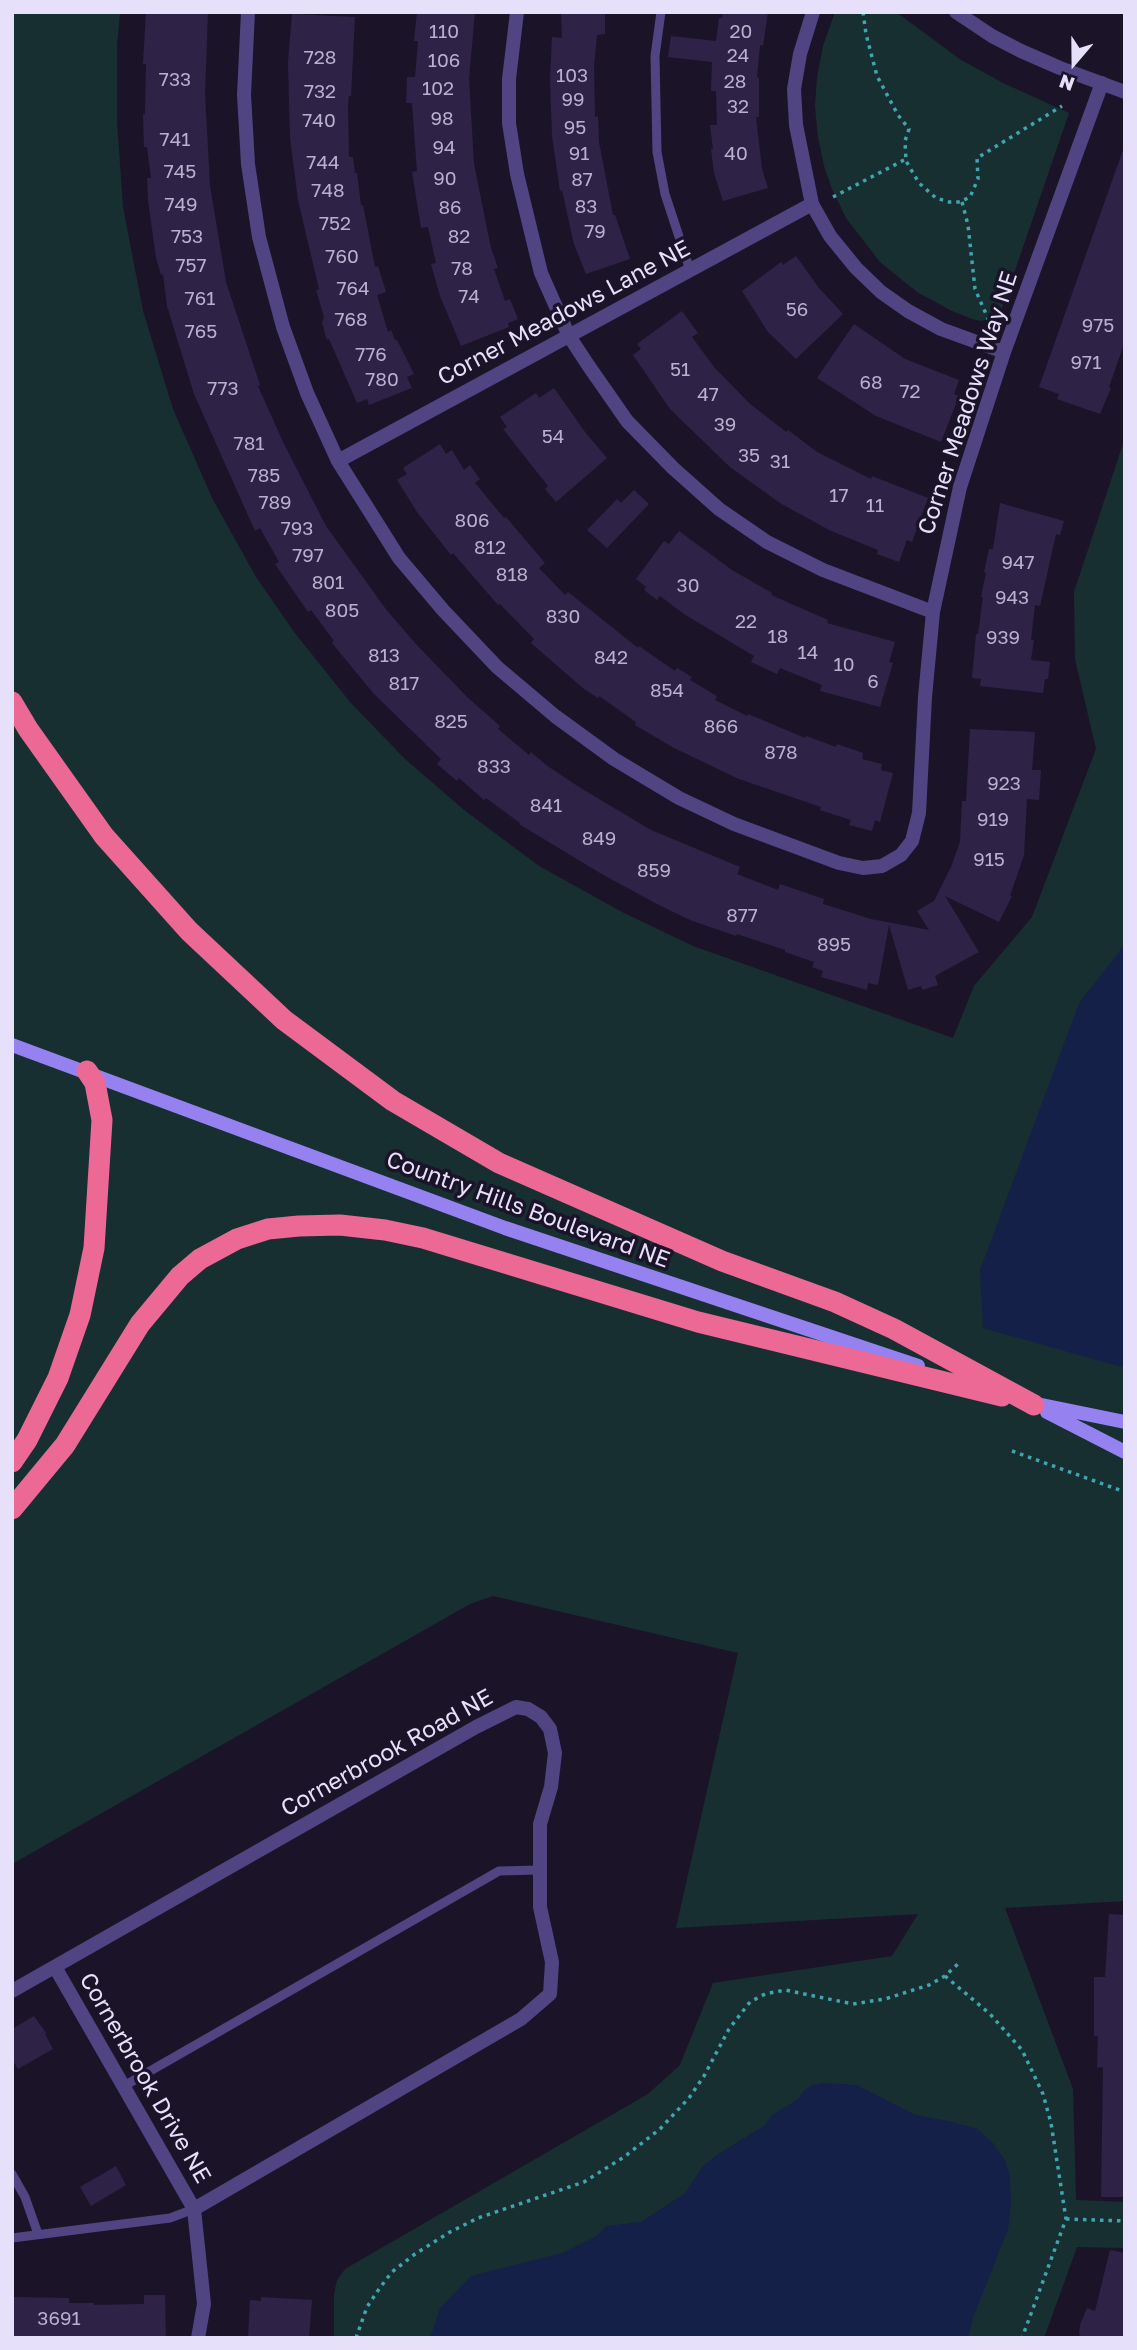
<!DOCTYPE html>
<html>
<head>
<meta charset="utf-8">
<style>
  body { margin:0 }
  #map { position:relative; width:1137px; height:2350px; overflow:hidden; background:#1b1429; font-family:"Golos Text",sans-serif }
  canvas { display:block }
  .frame { position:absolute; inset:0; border:14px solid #e7e0fb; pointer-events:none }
  .north { position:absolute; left:1039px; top:28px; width:70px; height:70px; -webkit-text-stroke:5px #1b1429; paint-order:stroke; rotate:200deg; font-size:19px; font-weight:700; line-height:28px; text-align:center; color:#e7e0fb }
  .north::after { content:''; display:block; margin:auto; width:24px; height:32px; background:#e7e0fb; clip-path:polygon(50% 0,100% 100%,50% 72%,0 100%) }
</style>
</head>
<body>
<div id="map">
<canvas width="1137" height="2350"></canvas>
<div class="frame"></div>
<div class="north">N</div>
</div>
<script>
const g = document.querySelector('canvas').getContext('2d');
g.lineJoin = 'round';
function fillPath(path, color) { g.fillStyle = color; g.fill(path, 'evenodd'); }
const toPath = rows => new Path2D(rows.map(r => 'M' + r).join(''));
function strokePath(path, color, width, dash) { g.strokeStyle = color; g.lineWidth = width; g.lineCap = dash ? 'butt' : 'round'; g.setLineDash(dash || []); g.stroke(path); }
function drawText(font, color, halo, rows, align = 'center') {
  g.font = font + ' "Golos Text",sans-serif'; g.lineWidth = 7; g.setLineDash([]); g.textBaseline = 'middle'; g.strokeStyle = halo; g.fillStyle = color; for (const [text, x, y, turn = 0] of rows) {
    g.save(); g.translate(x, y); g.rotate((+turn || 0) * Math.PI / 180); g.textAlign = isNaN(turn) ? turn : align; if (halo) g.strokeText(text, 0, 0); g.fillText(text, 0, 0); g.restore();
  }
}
const green = toPath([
  [12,12,120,12,117,45,117,122,123,207,143,311,173,409,212,498,256,577,294,632,350,702,405,759,464,810,539,866,622,912,693,946,953,1038,974,986,1032,917,1096,749,1075,659,1074,592,1125,438,1125,1901,1005,1908,1073,2089,1076,2200,1125,2202,1125,2248,1077,2247,1044,2338,334,2338,334,2294,337,2280,345,2269,648,2094,680,2065,713,1983,892,1956,918,1914,676,1928,738,1653,493,1596,470,1604,12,1864],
  [835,12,896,12,961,60,1003,83,1069,113,1001,311,996,317,981,321,972,319,952,311,917,292,880,262,846,218,832,189,824,166,818,137,815,106,817,77,823,46]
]);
const water = toPath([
  [1125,944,1125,1368,983,1328,980,1270,1079,1003],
  [825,2083,857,2085,916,2115,949,2121,978,2129,993,2143,1005,2160,1010,2176,1011,2203,1008,2230,973,2318,968,2338,430,2338,440,2308,471,2276,562,2253,595,2237,606,2226,641,2222,685,2193,702,2167,715,2156,765,2125,771,2116,798,2099,803,2091,812,2085]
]);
const building = toPath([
  [146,12,208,12,205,94,210,186,226,282,260,385,258,386,283,442,326,526,385,608,415,643,467,697,500,726,498,729,529,755,531,752,546,765,579,787,651,830,740,867,737,874,778,890,780,884,824,899,823,904,871,919,929,930,917,911,934,901,951,867,960,842,962,801,966,801,970,729,1035,732,1032,770,1041,770,1039,800,1027,799,1024,855,1010,896,1012,896,999,922,945,896,979,952,935,976,938,985,922,990,921,986,908,990,889,925,878,985,868,983,867,990,821,977,823,971,812,967,814,962,785,952,785,950,737,934,736,936,690,920,657,904,600,873,519,824,520,823,486,798,484,800,459,778,457,781,437,764,441,759,374,694,332,643,334,641,311,610,308,612,275,564,279,562,260,528,255,531,194,394,167,306,163,274,161,275,156,258,148,200,147,178,151,178,147,147,144,147,143,114,145,114,146,64,143,64],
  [417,12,475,12,469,79,474,164,491,248,498,268,494,269,505,301,510,299,518,319,508,323,509,327,461,346,440,296,431,264,436,263,428,227,421,228,412,172,417,171,412,103,406,103,407,77,415,77,418,41,414,41],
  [723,12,768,12,763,46,760,45,757,77,759,78,759,117,756,117,762,169,768,188,723,201,714,173,711,149,713,149,710,125,717,125,716,91,711,91,712,62,668,57,671,36,716,41,719,18,722,18],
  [561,13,605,13,605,34,597,35,594,66,595,117,598,116,599,142,613,215,615,215,630,259,586,274,574,244,562,190,560,191,552,136,550,80,552,37,562,38],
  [292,14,355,17,351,96,349,96,348,105,349,157,353,157,355,173,357,173,361,205,363,205,375,267,378,266,386,292,377,295,388,332,391,330,395,340,397,340,414,374,407,377,412,388,369,405,367,399,357,403,329,339,327,340,322,323,324,317,316,290,319,289,298,200,290,138,288,62],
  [1123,150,1125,150,1125,341,1109,387,1111,388,1100,414,1057,399,1059,394,1039,387],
  [796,256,819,288,843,314,796,359,768,332,742,291,781,262,783,265],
  [682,311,698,333,692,337,714,367,749,403,786,432,788,430,817,452,871,479,872,476,928,498,912,542,907,540,899,562,877,554,878,550,829,530,780,503,730,467,670,409,633,355,641,349,637,344],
  [854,324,905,359,959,380,954,394,959,396,941,442,876,416,817,378],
  [554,388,585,432,607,458,556,502,545,489,548,486,503,429,507,427,500,417,536,393,539,398],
  [440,444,446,454,452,450,464,470,470,465,480,479,475,483,504,518,506,517,545,563,539,568,565,595,568,592,638,648,639,646,675,671,677,668,692,677,690,680,717,696,715,700,747,716,748,714,805,738,806,736,836,747,837,744,863,753,862,759,882,764,881,770,893,773,880,822,875,820,872,831,849,825,851,820,820,810,821,807,739,779,674,748,635,725,636,722,599,696,598,698,584,689,531,643,534,639,500,604,498,605,453,553,451,555,417,512,397,480,407,474,403,468],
  [634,490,649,504,607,548,587,530,617,499,621,503],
  [1000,503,1064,521,1060,535,1056,534,1040,606,1035,605,1031,640,1034,640,1031,660,1050,662,1048,679,1045,679,1043,693,980,686,981,679,972,678,976,634,978,634,983,597,981,597,986,573,984,572,989,549,993,549],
  [679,531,732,570,772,593,771,595,828,620,827,623,895,642,889,662,893,663,880,707,820,691,822,685,780,668,777,674,751,662,754,656,684,614,660,596,657,600,644,590,646,587,636,579,664,541,669,544],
  [1109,1914,1125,1915,1125,2197,1101,2197,1103,2067,1097,2068,1098,2036,1094,2036,1094,1977,1105,1977],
  [34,2016,46,2033,45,2034,53,2049,18,2069,12,2059,12,2029],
  [116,2166,126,2185,91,2206,80,2187],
  [1110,2250,1125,2253,1125,2338,1087,2338,1079,2335,1080,2325,1087,2308,1095,2311],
  [144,2295,165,2295,166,2338,12,2338,12,2297,69,2298,69,2303,94,2303,94,2305,144,2304],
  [261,2297,312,2300,309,2338,248,2338,250,2300,261,2301]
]);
const path = toPath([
  [863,12,866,34,877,76,898,115,909,129,905,141,906,161,919,183,936,198,949,202,960,202,970,197,978,179,977,158,1062,106],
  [833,197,906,159],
  [962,202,968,225,975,289,990,323],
  [1012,1451,1125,1492],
  [945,1976,990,2014,1022,2050,1043,2094,1051,2123,1066,2219,1022,2338],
  [1066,2219,1125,2221],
  [356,2338,367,2307,379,2289,392,2272,415,2254,450,2232,478,2218,584,2182,624,2157,660,2129,689,2098,704,2076,729,2029,750,2002,765,1994,785,1990,853,2004,885,1999,929,1985,945,1976,961,1961]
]);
const service = toPath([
  [661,12,655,56,657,152,665,194,690,270],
  [124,2086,499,1871,539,1870],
  [12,2174,25,2197,38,2234],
  [12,2238,170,2218,194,2209]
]);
const minor = toPath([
  [248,12,244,95,248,164,259,237,283,327,307,393,338,461,399,558,443,610,497,667,555,716,614,759,679,798,734,824,839,863,863,868,882,866,901,855,912,841,919,813,925,697,933,612,960,487,1004,352,1102,83],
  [517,12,509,79,509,123,517,174,541,273,569,336,588,365,627,421,673,468,719,509,767,542,823,570,933,612],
  [813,12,800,54,794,89,796,125,812,204,830,236,856,268,881,292,908,311,941,329,1004,352],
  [338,461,812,204],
  [55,1967,194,2209,204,2304,198,2338],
  [12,1991,476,1727,516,1707,528,1709,541,1717,550,1729,555,1753,551,1787,540,1824,540,1907,552,1962,550,1994,521,2019,194,2209]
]);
const tertiary = toPath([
  [956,12,992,36,1021,51,1060,68,1125,92]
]);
const secondary = toPath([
  [12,1045,505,1228,918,1366],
  [1027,1402,1125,1422],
  [1047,1412,1125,1452]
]);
const motorway = toPath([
  [12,702,28,729,104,836,189,931,284,1020,393,1101,499,1163,722,1261,835,1302,894,1329,1034,1405],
  [12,1462,27,1440,58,1378,80,1315,94,1248,102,1120,95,1083,87,1071],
  [12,1509,65,1445,140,1324,180,1276,200,1259,237,1239,268,1229,299,1226,340,1225,385,1230,423,1238,698,1322,1002,1396]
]);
const numberNames = [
  ["110",444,32],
  ["20",741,32],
  ["24",738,56],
  ["728",320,58],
  ["106",444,61],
  ["103",572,76],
  ["733",175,80],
  ["28",735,82],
  ["102",438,89],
  ["732",320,92],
  ["99",573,100],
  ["32",738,107],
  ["98",442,119],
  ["740",319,121],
  ["95",575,128],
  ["741",175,140],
  ["94",444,148],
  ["91",579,154],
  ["40",736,154],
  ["744",323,163],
  ["745",180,172],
  ["90",445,179],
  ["87",582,180],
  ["748",328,191],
  ["749",181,205],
  ["83",586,207],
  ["86",450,208],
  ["752",335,224],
  ["79",595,232],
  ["753",187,237],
  ["82",459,237],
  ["760",342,257],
  ["757",191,266],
  ["78",462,269],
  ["764",353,289],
  ["74",469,297],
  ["761",200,299],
  ["56",797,310],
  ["768",351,320],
  ["975",1098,326],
  ["765",201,332],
  ["776",371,355],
  ["971",1086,363],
  ["51",680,370],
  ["780",382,380],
  ["68",871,383],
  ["773",223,389],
  ["72",910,392],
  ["47",708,395],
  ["39",725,425],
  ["54",553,437],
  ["781",249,444],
  ["35",749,456],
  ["31",780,462],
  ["785",264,476],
  ["17",839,496],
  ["789",275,503],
  ["11",875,506],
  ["806",472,521],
  ["793",297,529],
  ["812",490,548],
  ["797",308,556],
  ["947",1018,563],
  ["818",512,575],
  ["801",328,583],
  ["30",688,586],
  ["943",1012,598],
  ["805",342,611],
  ["830",563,617],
  ["22",746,622],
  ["18",778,637],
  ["939",1003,638],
  ["14",808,653],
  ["813",384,656],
  ["842",611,658],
  ["10",844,665],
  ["6",873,682],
  ["817",404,684],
  ["854",667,691],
  ["825",451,722],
  ["866",721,727],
  ["878",781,753],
  ["833",494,767],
  ["923",1004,784],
  ["841",546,806],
  ["919",993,820],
  ["849",599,839],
  ["915",989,860],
  ["859",654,871],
  ["877",742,916],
  ["895",834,945],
  ["3691",59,2319]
];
const streetNames = [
  ["Corner Meadows Lane NE",564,313,-28],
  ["Corner Meadows Way NE",968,403,-72],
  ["Country Hills Boulevard NE",528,1210,20],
  ["Cornerbrook Road NE",387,1753,-29],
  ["Cornerbrook Drive NE",145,2078,60]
];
fillPath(green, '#182f32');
fillPath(water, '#142047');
fillPath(building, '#2f2247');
strokePath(path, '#40a5af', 3.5, [3.5, 5]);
strokePath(service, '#504582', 9);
strokePath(minor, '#504582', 14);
strokePath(tertiary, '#504582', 14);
strokePath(secondary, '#9582f0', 14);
strokePath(motorway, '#ec6995', 21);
drawText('19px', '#b9b0ce', null, numberNames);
drawText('23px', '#e7e0fb', '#1b1429', streetNames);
</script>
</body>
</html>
